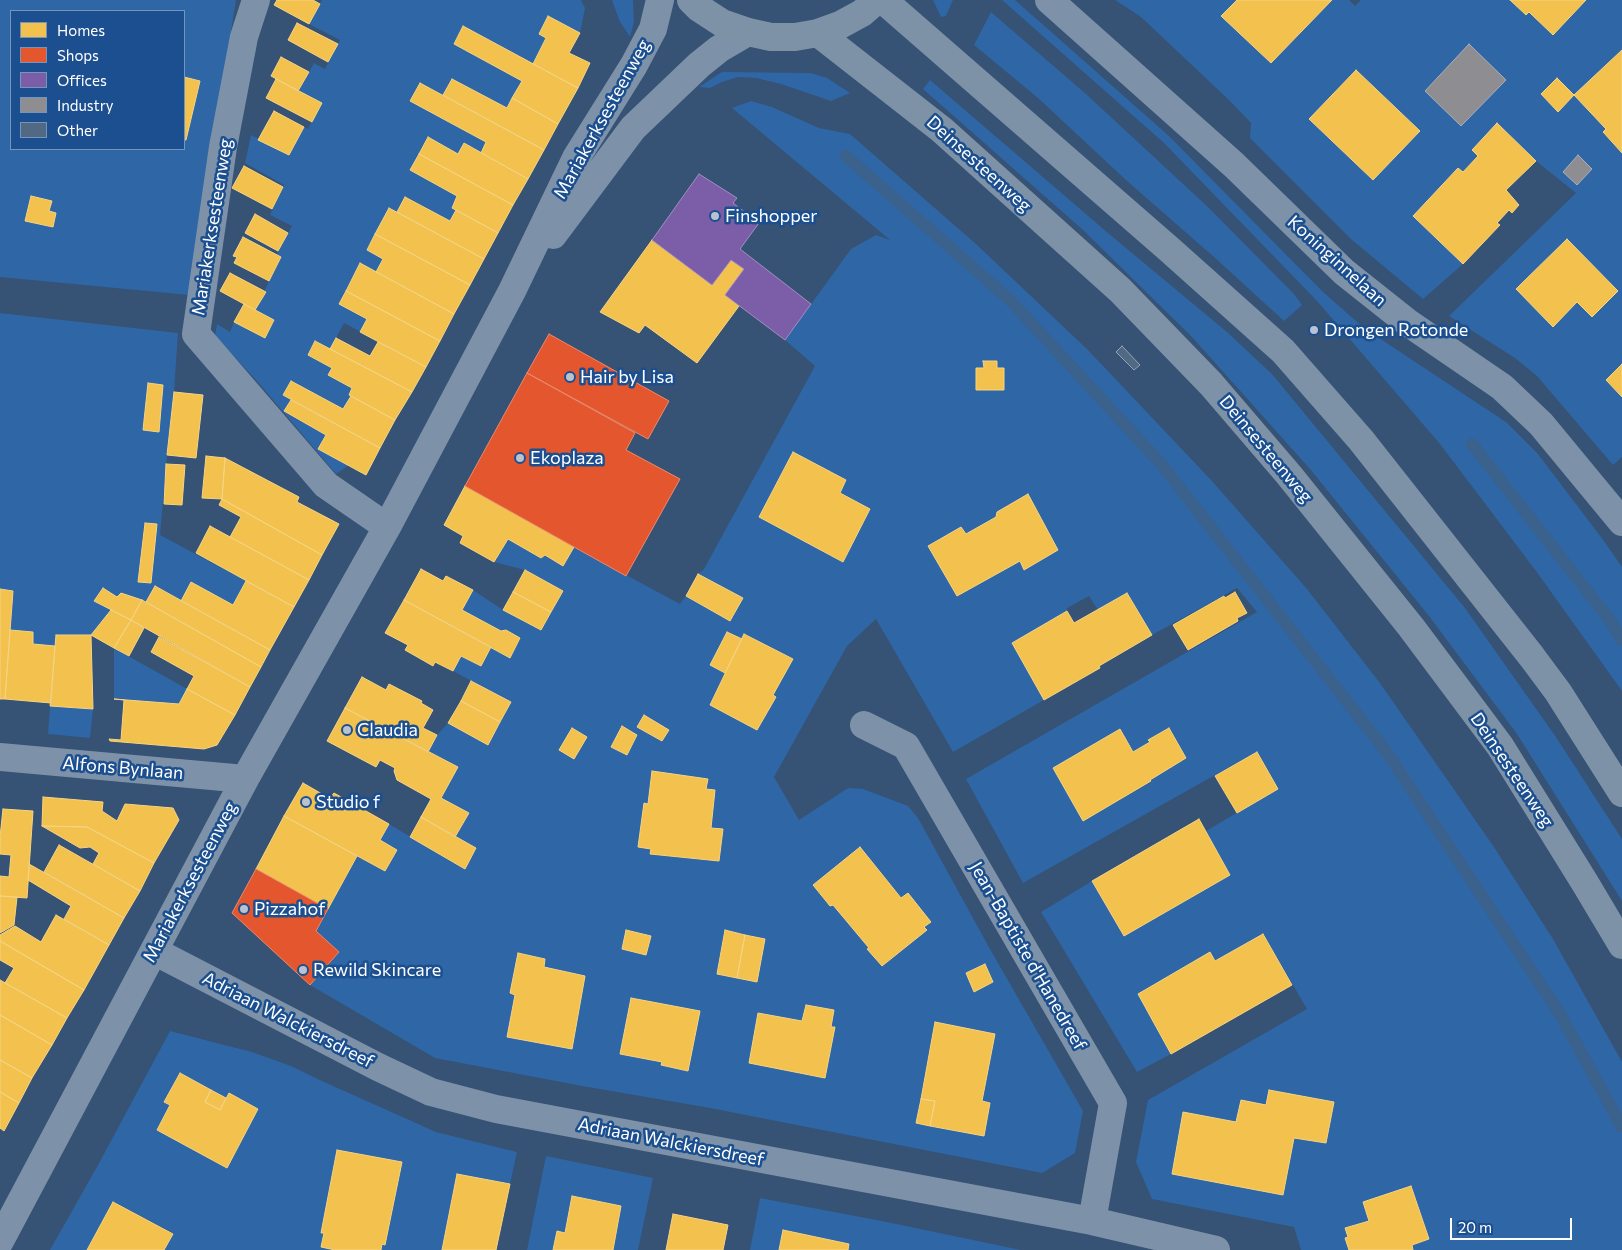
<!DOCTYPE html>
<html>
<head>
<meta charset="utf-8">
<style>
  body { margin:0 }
  #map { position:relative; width:1622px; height:1250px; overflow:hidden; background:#365274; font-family:Commissioner,sans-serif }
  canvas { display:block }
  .legend { position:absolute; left:10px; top:10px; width:175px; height:140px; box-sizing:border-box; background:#1b4f8f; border:1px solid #7695bc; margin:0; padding:6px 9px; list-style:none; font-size:15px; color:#fff }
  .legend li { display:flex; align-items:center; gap:10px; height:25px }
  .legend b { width:25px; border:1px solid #7695bc }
  .scale { position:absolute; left:1450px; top:1218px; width:122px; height:22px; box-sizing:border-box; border:2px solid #fff; border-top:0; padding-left:6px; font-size:15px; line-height:18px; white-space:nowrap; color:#fff; -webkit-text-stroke:4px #1b4f8f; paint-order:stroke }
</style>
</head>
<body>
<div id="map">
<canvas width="1622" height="1250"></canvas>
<ul class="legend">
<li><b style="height:14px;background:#f2c14e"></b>Homes</li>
<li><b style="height:14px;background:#e4572e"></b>Shops</li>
<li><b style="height:14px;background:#7b5ea7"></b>Offices</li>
<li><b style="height:14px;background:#8d8d92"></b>Industry</li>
<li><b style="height:14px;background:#526984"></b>Other</li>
</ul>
<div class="scale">20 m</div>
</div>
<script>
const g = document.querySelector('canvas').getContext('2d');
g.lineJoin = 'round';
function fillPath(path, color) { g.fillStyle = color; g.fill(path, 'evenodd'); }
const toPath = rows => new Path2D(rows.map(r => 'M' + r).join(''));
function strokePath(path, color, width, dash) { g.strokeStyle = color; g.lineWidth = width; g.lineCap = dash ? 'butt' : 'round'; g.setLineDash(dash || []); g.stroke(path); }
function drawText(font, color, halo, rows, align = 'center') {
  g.font = font + ' Commissioner,sans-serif'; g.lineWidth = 5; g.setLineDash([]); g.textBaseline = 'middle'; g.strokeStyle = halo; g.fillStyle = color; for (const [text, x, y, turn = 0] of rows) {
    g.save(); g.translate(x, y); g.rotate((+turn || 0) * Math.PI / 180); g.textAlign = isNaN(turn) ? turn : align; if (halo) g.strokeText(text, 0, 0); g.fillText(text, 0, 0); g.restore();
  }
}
const green = toPath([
  [0,0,236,0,189,295,0,277],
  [11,11,184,11,184,77,200,81,186,140,184,140,184,149,11,149],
  [31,196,52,201,49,211,56,214,53,227,25,221],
  [322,0,581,0,585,8,580,33,548,16,546,38,533,64,463,26,454,44,522,81,507,108,452,79,443,95,420,83,410,101,486,142,481,153,464,143,458,154,427,137,411,170,457,196,452,207,456,210,450,221,406,197,397,212,389,208,367,250,383,259,376,272,360,264,339,303,367,319,361,332,344,323,330,349,315,341,308,355,332,368,328,375,352,388,349,395,351,396,343,409,291,381,283,395,291,400,284,412,326,435,318,449,349,465,336,474,256,380,215,336,217,324,230,332,234,322,265,338,274,321,255,310,281,257,277,255,278,251,292,226,270,215,284,185,245,163,251,135,289,155,304,127,308,129,321,103,298,91,314,63,325,69,340,40,309,24],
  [612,0,633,0,634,22,630,37,619,20],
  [933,0,953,0,946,16,941,17],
  [1002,0,1015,0,1169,136,1322,291,1364,328,1506,422,1538,454,1604,541,1622,567,1622,691,1536,571,1440,444,1317,301,1164,143],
  [1115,0,1237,0,1222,16,1271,63,1332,0,1349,0,1355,6,1361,0,1510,0,1526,15,1529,12,1586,0,1622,0,1622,50,1606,129,1603,133,1622,153,1622,364,1606,380,1622,397,1622,457,1613,465,1537,376,1515,358,1449,316,1576,193,1536,161,1497,124,1472,150,1478,156,1463,172,1458,168,1413,216,1463,264,1423,299,1352,240,1250,138,1251,123,1230,101,1141,17],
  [1469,44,1506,80,1461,126,1425,91],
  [1355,70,1420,131,1373,180,1309,119],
  [1557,78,1574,95,1558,112,1541,94],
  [991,12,1086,94,1208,207,1294,294,1302,305,1284,321,1214,257,1127,181,1038,98,974,45],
  [722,72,811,73,827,78,850,93,831,101,781,84,756,78,738,77,722,82,710,88,699,87],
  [930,80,1108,233,1227,332,1272,374,1465,608,1556,737,1622,839,1622,901,1517,734,1429,616,1310,469,1192,337,1083,230,923,89],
  [751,101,772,107,819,128,850,134,976,244,1088,350,1212,481,1307,589,1380,683,1494,847,1553,939,1622,1062,1622,1250,1413,1250,1412,1245,1429,1239,1411,1186,1363,1202,1369,1221,1345,1228,1348,1237,1345,1238,1349,1250,1301,1250,1294,1227,1152,1199,1136,1162,1148,1100,1307,1009,1263,934,1215,961,1210,952,1138,994,1171,1054,1137,1072,1041,912,1092,881,1124,936,1230,875,1206,831,1277,789,1256,752,1023,883,966,779,1257,612,1237,588,1152,635,1127,593,1098,610,1089,596,1067,608,1067,611,1012,643,1044,700,953,752,876,619,847,646,774,777,799,820,848,788,863,789,908,806,918,818,990,949,1083,1111,1075,1153,1042,1173,710,1108,582,1086,435,1058,310,985,339,953,316,931,357,856,385,871,397,850,380,840,389,824,465,869,476,849,455,837,469,813,441,798,458,767,428,752,437,735,448,723,489,744,510,702,453,671,461,656,481,666,491,647,510,657,520,639,506,630,501,631,462,610,473,590,503,610,541,630,563,591,525,570,494,562,508,539,541,558,545,555,563,566,574,547,680,604,686,596,730,621,742,598,698,574,704,569,815,366,785,340,851,249,876,235,890,240,732,108],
  [793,452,846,480,840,493,870,510,843,561,759,517],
  [1028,495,1024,569,1020,561,957,596,961,527,966,534,996,517,997,512],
  [727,632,742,639,745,634,793,659,773,695,776,697,757,730,710,705,725,673,711,664],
  [644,716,668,729,662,741,637,727],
  [622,726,637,735,627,755,611,747],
  [1168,728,1186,758,1150,780,1151,782,1083,821,1053,768,1120,729,1133,752,1150,742,1149,740],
  [652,772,707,779,706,789,715,790,711,828,723,830,719,861,650,854,651,849,638,847,644,803,648,804],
  [860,847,901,898,931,922,924,927,926,930,881,966,868,949,869,948,833,905,830,906,813,885],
  [725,930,765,939,757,982,717,974],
  [518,953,545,959,544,967,507,1037,515,995,510,993],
  [985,965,993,982,975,992],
  [631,998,699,1011,688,1071,662,1065,662,1062,620,1054],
  [806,1005,834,1010,831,1027,835,1028,825,1078,749,1063,758,1013,802,1021],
  [935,1022,982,1101,990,1103,984,1136,916,1123],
  [1269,1090,1326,1143,1294,1138,1283,1195,1172,1173,1183,1112,1236,1122,1241,1100,1266,1105],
  [0,313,178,333,174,392,167,455,160,535,246,581,233,605,191,582,181,601,155,586,146,602,121,593,117,597,103,588,94,601,111,610,91,635,56,635,55,646,33,644,10,630,13,591,0,589],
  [148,384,163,385,158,432,143,430],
  [144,523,157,524,138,581],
  [114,648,187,689,179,704,114,699],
  [50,706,93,709,90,738,48,734],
  [170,1031,252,1052,291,1066,322,1081,436,1132,517,1152,510,1184,457,1174,442,1250,381,1250,402,1162,337,1150,321,1233,324,1233,321,1247,335,1250,164,1250,173,1233,114,1202,87,1250,50,1250,98,1165],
  [180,1073,211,1090,205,1102,226,1098,229,1093,227,1168,157,1130,170,1105,164,1102],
  [546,1156,653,1178,638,1250,613,1250,621,1206,572,1196,565,1233,557,1231,553,1250,527,1250],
  [760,1198,882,1221,1021,1250,848,1250,849,1244,783,1230,779,1250,750,1250]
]);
const homes = toPath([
  [277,0,313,0,320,4,309,24,274,5,277,0],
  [1237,0,1332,0,1271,63,1221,16,1237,0],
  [1510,0,1586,0,1553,35,1529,12,1526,15,1510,0],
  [548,16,580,33,569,53,590,63,578,88,533,64,546,38,539,34,548,16],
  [297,23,338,44,328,62,288,40,297,23],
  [463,26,578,88,558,124,512,98,522,81,454,44,463,26],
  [1622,50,1622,153,1603,132,1606,129,1574,95,1622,50],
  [281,57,309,72,298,91,271,76,281,57],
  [1356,70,1420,131,1373,180,1309,119,1356,70],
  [184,77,200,81,186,140,184,140,184,77],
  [1557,78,1574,95,1558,112,1541,94,1557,78],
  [276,79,322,103,312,122,266,98,276,79],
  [452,79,507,108,512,98,558,124,544,150,443,95,452,79],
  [420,83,544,150,528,179,481,153,486,142,410,101,420,83],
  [274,111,304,127,289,155,258,140,274,111],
  [1497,123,1536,161,1506,190,1519,205,1512,213,1509,210,1497,223,1500,225,1463,264,1413,216,1458,168,1463,172,1478,156,1472,150,1497,123],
  [428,137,458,154,464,143,528,179,513,205,419,154,428,137],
  [419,154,513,205,498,233,452,208,457,196,410,170,419,154],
  [244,166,283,187,272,209,232,188,244,166],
  [31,196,52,201,49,211,56,213,53,227,25,221,31,196],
  [405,197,450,221,456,210,498,233,484,259,397,212,405,197],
  [389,208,484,259,470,285,375,234,389,208],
  [255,214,288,233,278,251,245,233,255,214],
  [375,234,470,285,454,314,376,272,383,259,367,250,375,234],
  [243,237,281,257,269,281,234,263,237,257,233,256,243,237],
  [1567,239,1618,291,1592,317,1577,302,1553,327,1516,289,1567,239],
  [652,240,712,285,731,260,744,269,725,295,739,306,697,363,645,325,639,333,600,312,652,240],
  [360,263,454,314,440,341,346,291,360,263],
  [230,273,266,292,255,310,220,291,230,273],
  [346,291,440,341,426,367,360,332,367,319,339,304,346,291],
  [244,304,274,320,265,338,234,322,244,304],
  [336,338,370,356,378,342,426,367,412,392,330,349,336,338],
  [315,341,412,392,395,420,349,395,352,388,328,375,332,368,308,355,315,341],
  [983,361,997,361,997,368,1004,368,1004,390,976,390,976,368,984,368,983,361],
  [1622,364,1622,397,1606,380,1622,364],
  [291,381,343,409,351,396,395,420,380,448,283,395,291,381],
  [148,383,163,385,159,432,143,430,148,383],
  [174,392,203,395,196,458,167,455,174,392],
  [291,400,380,448,366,475,318,449,326,435,284,411,291,400],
  [793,452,846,480,840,493,870,509,843,562,759,517,793,452],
  [206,456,225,458,222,499,202,498,206,456],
  [225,458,299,497,297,502,339,524,322,555,222,499,225,458],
  [166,464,185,465,182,505,164,504,166,464],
  [465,486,574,547,563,566,545,555,541,558,508,539,494,562,460,543,463,536,444,525,465,486],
  [1028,494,1058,550,1024,570,1020,561,957,596,928,546,961,527,966,534,996,517,997,512,1028,494],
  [222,499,322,555,309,580,230,537,241,517,219,505,222,499],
  [145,523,157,524,151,583,138,582,145,523],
  [210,526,309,580,294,607,196,553,210,526],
  [421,569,443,581,446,576,473,590,462,610,501,631,506,630,520,638,510,658,404,600,421,569],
  [525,570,563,591,551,612,513,592,525,570],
  [698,574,743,598,730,621,686,596,698,574],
  [246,581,294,607,270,650,181,601,191,582,233,605,246,581],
  [155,586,270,650,261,667,146,602,155,586],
  [103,588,117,597,121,593,142,600,131,620,94,601,103,588],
  [0,589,13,591,5,699,0,699,0,589],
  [513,592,551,612,541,630,503,610,513,592],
  [1235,592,1247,613,1237,618,1238,621,1188,650,1173,625,1224,596,1225,598,1235,592],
  [1127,593,1152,635,1099,666,1100,668,1044,700,1012,643,1067,611,1074,623,1127,593],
  [142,600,261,667,250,687,131,620,142,600],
  [404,600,491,647,481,666,461,656,453,671,435,662,433,666,405,650,408,645,385,633,404,600],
  [111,610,131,620,114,648,91,635,111,610],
  [131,620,144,628,129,656,114,648,131,620],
  [10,630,33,632,33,644,55,646,51,703,5,699,10,630],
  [727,632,742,639,725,673,710,665,727,632],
  [744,634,793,659,773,695,776,697,757,730,710,705,744,634],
  [56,635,91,635,93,709,50,706,56,635],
  [159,637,250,687,235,715,187,689,194,676,151,652,159,637],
  [362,677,386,690,389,684,422,701,421,703,433,710,423,728,437,735,428,752,345,708,362,677],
  [471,681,511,702,500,722,461,701,471,681],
  [187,689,235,715,217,745,204,749,110,741,109,739,121,740,124,700,114,699,179,704,187,689],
  [461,701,500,722,488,745,448,723,461,701],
  [345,708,458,767,441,798,469,813,455,837,421,817,431,799,397,780,394,771,395,768,380,760,376,767,327,741,345,708],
  [644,715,669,730,662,741,637,727,644,715],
  [622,726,637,735,627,755,611,747,622,726],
  [572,728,587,737,574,759,559,750,572,728],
  [1169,728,1186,758,1150,780,1151,781,1083,821,1053,768,1120,729,1133,752,1150,742,1148,740,1169,728],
  [1257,752,1278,789,1237,813,1215,776,1257,752],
  [652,771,708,779,706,789,715,790,711,828,723,829,719,861,650,854,651,849,638,847,644,803,648,804,652,771],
  [303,783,329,798,334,793,389,824,380,840,397,850,385,871,284,816,303,783],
  [43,797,103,802,102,811,117,821,125,804,173,808,179,820,154,863,87,827,42,826,43,797],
  [3,809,33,811,27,898,0,896,0,876,9,877,11,855,0,854,0,837,3,809],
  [284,816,357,856,328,909,256,869,284,816],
  [421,817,476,848,465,869,410,837,421,817],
  [1199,819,1230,875,1124,936,1092,881,1199,819],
  [42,826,87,827,154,863,140,891,93,864,99,853,90,847,80,848,42,826],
  [59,845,140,891,124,918,44,872,59,845],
  [860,847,901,898,908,893,931,922,924,927,927,930,882,966,867,949,869,948,833,905,830,906,813,885,860,847],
  [29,864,124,918,109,945,64,919,71,906,28,880,29,864],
  [0,896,17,897,14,925,0,933,0,896],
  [56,915,109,945,84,990,0,941,0,935,15,926,41,942,56,915],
  [626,930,651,936,646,955,622,949,626,930],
  [725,930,745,935,737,978,717,974,725,930],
  [1263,934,1292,985,1171,1054,1138,994,1210,952,1215,961,1263,934],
  [745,935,765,939,757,982,737,978,745,935],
  [0,941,84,990,67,1018,5,983,14,968,0,960,0,941],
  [518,953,545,959,544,967,585,976,572,1049,507,1037,515,995,510,993,518,953],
  [985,964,993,982,974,992,966,973,985,964],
  [0,980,67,1018,52,1045,0,1015,0,980],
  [631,998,700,1011,688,1071,661,1065,662,1062,620,1054,631,998],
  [806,1005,834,1010,831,1027,835,1027,825,1078,749,1063,758,1013,802,1021,806,1005],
  [0,1015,52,1045,32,1078,0,1060,0,1015],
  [935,1022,995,1034,982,1101,990,1103,984,1136,930,1126,935,1101,921,1099,935,1022],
  [0,1060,32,1078,19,1103,0,1092,0,1060],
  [180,1073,211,1090,205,1102,220,1110,229,1093,258,1109,227,1168,157,1130,170,1105,164,1102,180,1073],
  [211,1090,226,1098,220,1110,205,1102,211,1090],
  [1269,1090,1334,1102,1326,1143,1294,1138,1283,1195,1172,1174,1183,1112,1236,1122,1241,1100,1266,1105,1269,1090],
  [0,1092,19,1103,4,1131,0,1128,0,1092],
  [921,1099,935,1101,930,1126,916,1123,921,1099],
  [337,1150,402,1162,385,1245,382,1244,381,1250,335,1250,321,1247,324,1233,321,1233,337,1150],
  [457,1174,510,1184,496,1250,442,1250,457,1174],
  [1411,1186,1429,1239,1412,1245,1413,1250,1349,1250,1345,1238,1348,1237,1345,1228,1369,1221,1363,1202,1411,1186],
  [572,1196,621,1206,613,1250,553,1250,557,1231,565,1233,572,1196],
  [113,1202,173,1234,164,1250,87,1250,113,1202],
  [673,1214,728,1225,723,1250,666,1250,673,1214],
  [783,1230,849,1244,848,1250,779,1250,783,1230]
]);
const shops = toPath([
  [549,334,669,401,648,439,527,373,549,334],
  [527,373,635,433,626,450,680,479,626,576,465,486,527,373],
  [256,869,328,909,316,931,339,952,310,985,232,913,256,869]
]);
const offices = toPath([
  [699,174,737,198,733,203,759,223,740,249,811,304,785,340,725,295,744,269,731,260,712,285,652,240,699,174]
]);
const industry = toPath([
  [1469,44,1506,80,1461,126,1425,91,1469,44],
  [1578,155,1592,169,1577,185,1563,172,1578,155]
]);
const stream = toPath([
  [846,156,1010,300,1162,465,1388,754,1560,1014,1622,1127],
  [1472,444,1609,619,1622,640]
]);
const building = toPath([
  [1122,346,1140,365,1134,370,1116,352,1122,346]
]);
const street = toPath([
  [256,0,244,37,223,147,196,334,326,485,387,527],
  [1049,0,1234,165,1344,272,1407,322,1502,387,1541,424,1622,522],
  [553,235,633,128,699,65,719,49,748,32],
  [864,725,906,746,1113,1103,1092,1221],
  [0,757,245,779],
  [154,951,378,1067,431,1092,496,1109,1092,1221,1216,1250],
  [0,1241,245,779,387,527,512,291,576,158,634,65,653,29,660,0]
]);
const highway = toPath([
  [691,0,699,8,722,23,748,32,771,37,795,37,818,33,840,25,862,13,877,0],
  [883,0,1170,250,1283,351,1361,440,1532,657,1558,692,1622,793],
  [818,33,942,130,1120,290,1211,384,1289,475,1411,627,1500,746,1585,883,1622,945]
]);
const markers = [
  [715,216,5,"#b9c2ce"],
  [1314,330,5,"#b9c2ce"],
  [570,377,5,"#b9c2ce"],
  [520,458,5,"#b9c2ce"],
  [347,730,5,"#b9c2ce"],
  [306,802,5,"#b9c2ce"],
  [244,909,5,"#b9c2ce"],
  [303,970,5,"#b9c2ce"]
];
const streetNames = [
  ["Mariakerksesteenweg",602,119,-61],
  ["Deinsesteenweg",979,164,42],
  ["Mariakerksesteenweg",212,227,-81],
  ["Koninginnelaan",1337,261,42],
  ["Deinsesteenweg",1266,449,50],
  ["Alfons Bynlaan",123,768,5],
  ["Deinsesteenweg",1512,770,56],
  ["Mariakerksesteenweg",190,882,-62],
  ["Jean-Baptiste d'Hanedreef",1028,956,60],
  ["Adriaan Walckiersdreef",288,1020,27],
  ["Adriaan Walckiersdreef",671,1142,11]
];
const poiNames = [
  ["Finshopper",725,216],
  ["Drongen Rotonde",1324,330],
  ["Hair by Lisa",580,377],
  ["Ekoplaza",530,458],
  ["Claudia",357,730],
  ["Studio f",316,802],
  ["Pizzahof",254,909],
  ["Rewild Skincare",313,970]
];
fillPath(green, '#2f66a5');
fillPath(homes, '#f2c14e');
strokePath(homes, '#f6d483', 1);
fillPath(shops, '#e4572e');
strokePath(shops, '#ec896d', 1);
fillPath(offices, '#7b5ea7');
strokePath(offices, '#a38ec1', 1);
fillPath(industry, '#8d8d92');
strokePath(industry, '#afafb3', 1);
strokePath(stream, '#3b618d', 12);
fillPath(building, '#526984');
strokePath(building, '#92a2b6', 1);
strokePath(street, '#7d92a8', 28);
strokePath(highway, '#7e92a7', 28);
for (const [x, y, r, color] of markers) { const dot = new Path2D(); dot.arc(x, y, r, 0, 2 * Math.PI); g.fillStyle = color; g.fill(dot); strokePath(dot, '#1b4f8f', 2); }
drawText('18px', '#fff', '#1b4f8f', streetNames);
drawText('18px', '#fff', '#1b4f8f', poiNames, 'left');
</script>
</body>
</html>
